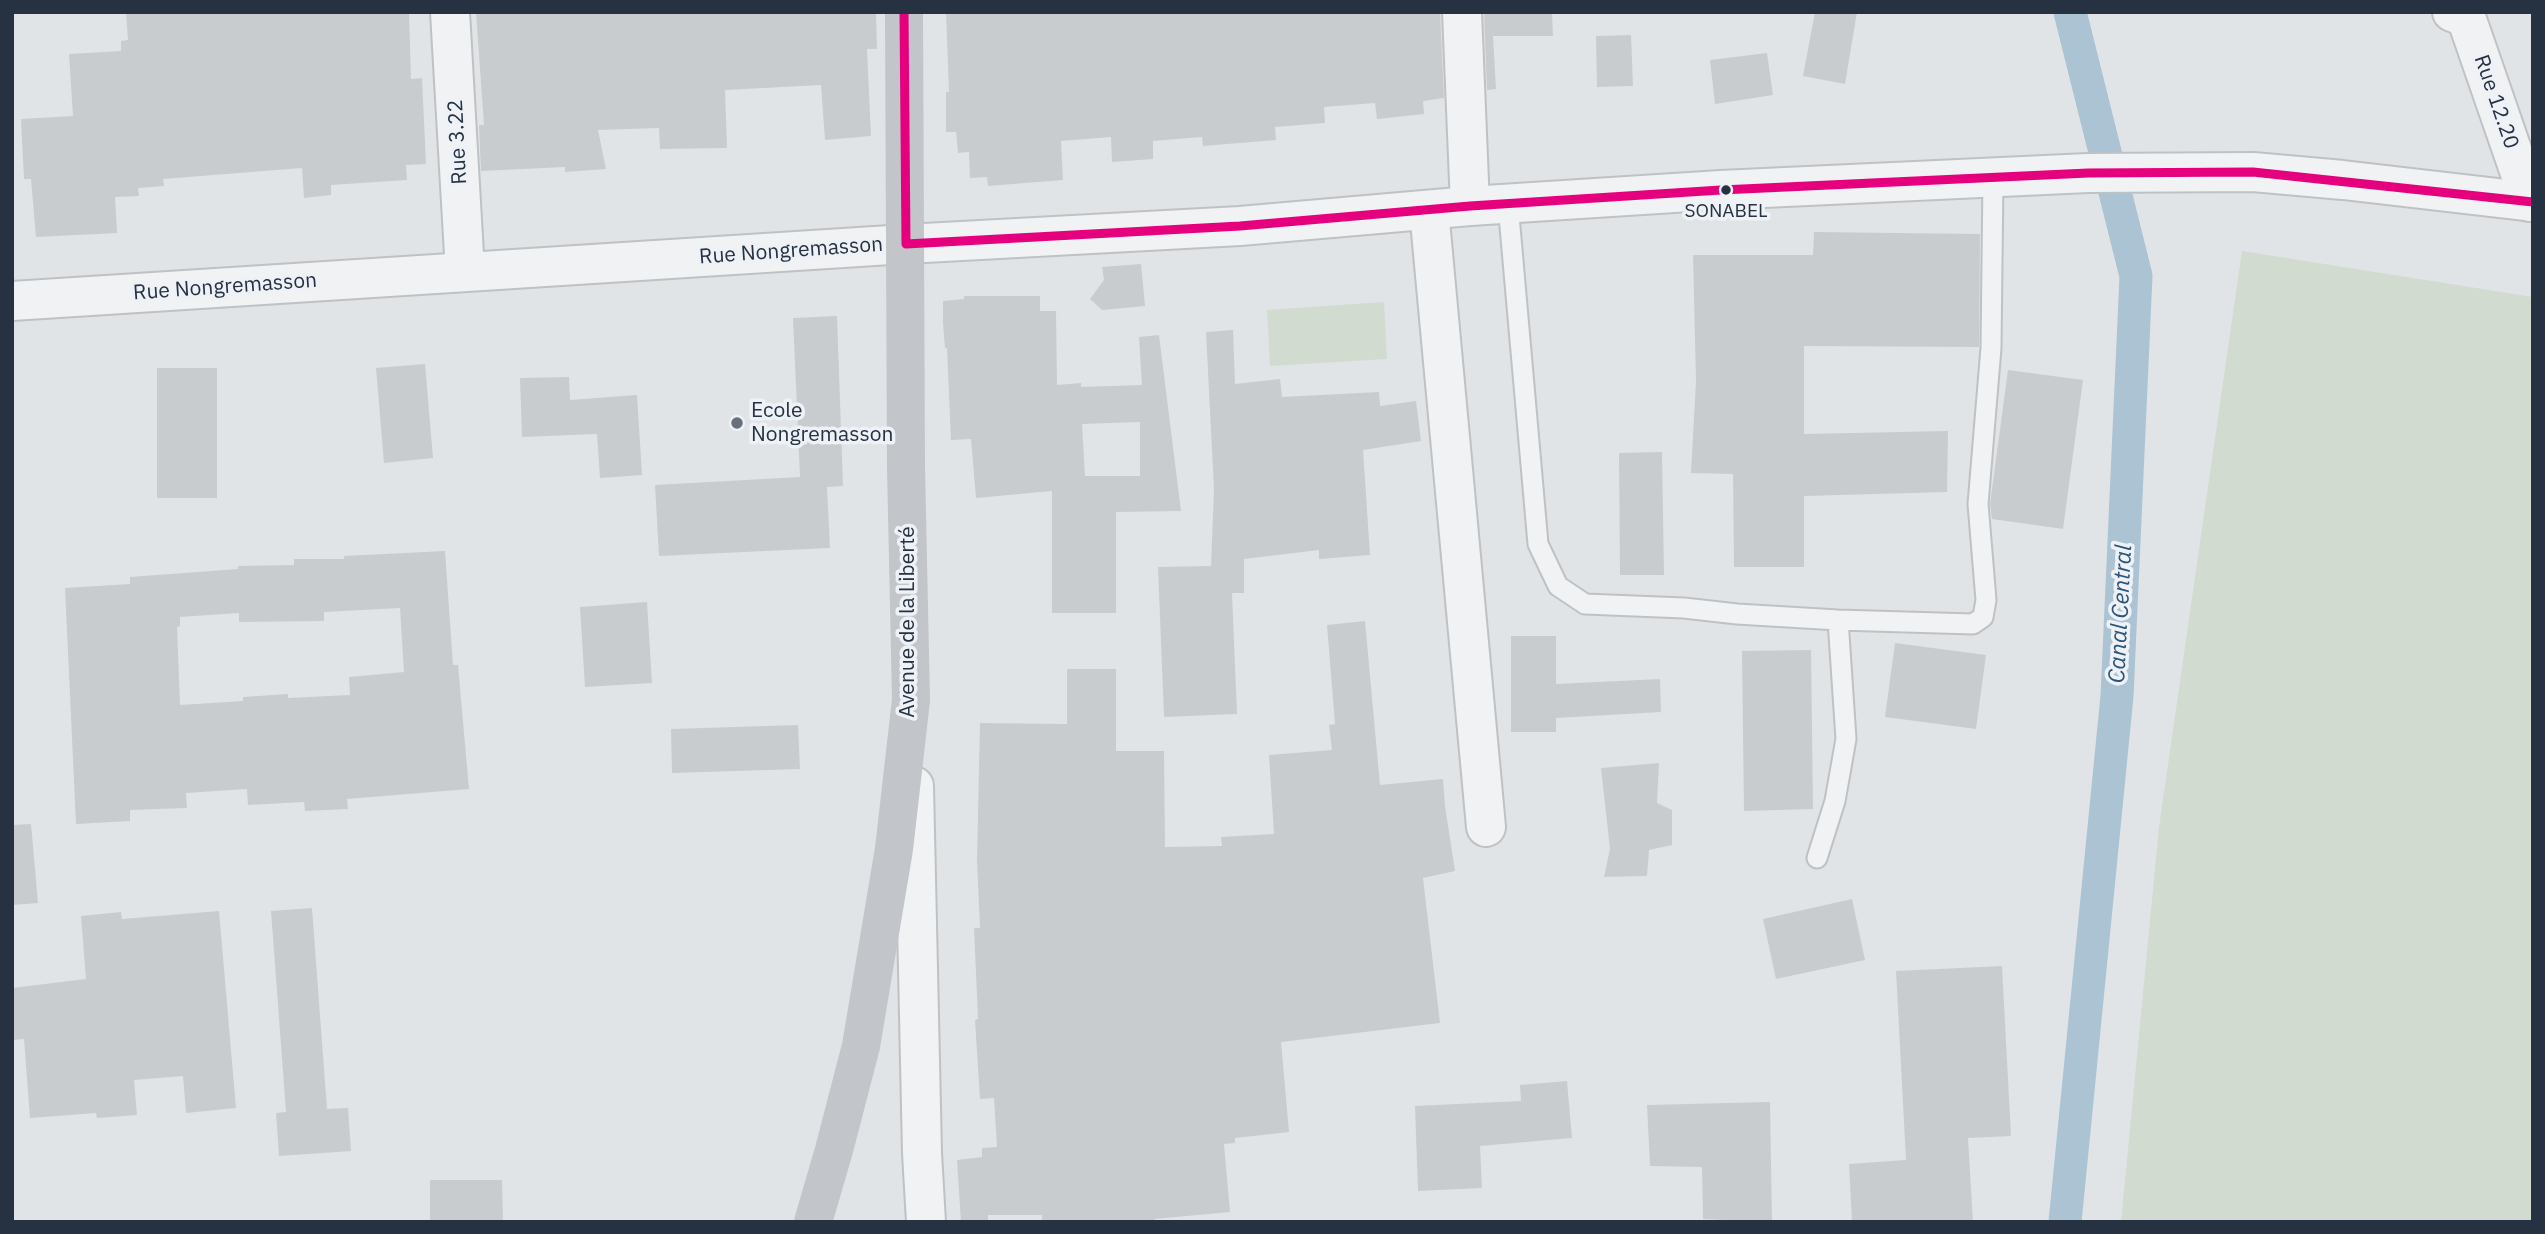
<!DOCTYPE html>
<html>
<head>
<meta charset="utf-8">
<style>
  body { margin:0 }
  #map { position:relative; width:2545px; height:1234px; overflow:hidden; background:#e1e4e6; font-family:"IBM Plex Sans",sans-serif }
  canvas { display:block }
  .frame { position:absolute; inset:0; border:14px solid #263242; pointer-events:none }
</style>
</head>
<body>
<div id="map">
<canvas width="2545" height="1234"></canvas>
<div class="frame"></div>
</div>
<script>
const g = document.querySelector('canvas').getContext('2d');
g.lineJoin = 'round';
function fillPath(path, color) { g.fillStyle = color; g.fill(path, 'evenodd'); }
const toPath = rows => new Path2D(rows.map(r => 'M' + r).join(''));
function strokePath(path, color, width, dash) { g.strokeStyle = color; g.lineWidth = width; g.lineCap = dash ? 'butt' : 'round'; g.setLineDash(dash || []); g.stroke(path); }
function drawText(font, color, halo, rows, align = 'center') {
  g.font = font + ' "IBM Plex Sans",sans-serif'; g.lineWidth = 7; g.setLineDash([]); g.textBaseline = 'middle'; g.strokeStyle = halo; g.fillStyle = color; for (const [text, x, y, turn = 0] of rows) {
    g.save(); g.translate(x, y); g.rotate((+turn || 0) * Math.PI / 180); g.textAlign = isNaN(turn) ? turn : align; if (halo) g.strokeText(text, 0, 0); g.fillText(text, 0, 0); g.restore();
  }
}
const green = toPath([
  [2242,251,2533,297,2533,1222,2121,1222,2159,827],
  [1384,302,1387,359,1270,366,1267,310]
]);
const canal = toPath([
  [2065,1222,2117,696,2136,276,2070,12]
]);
const building = toPath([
  [126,12,409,12,411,79,422,78,426,164,406,165,407,180,331,185,331,195,304,198,302,168,163,179,164,186,138,188,139,196,115,197,117,233,36,237,31,179,24,179,21,119,73,116,69,54,121,51,121,41,128,40],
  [476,12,876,12,877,49,867,49,871,136,825,140,821,85,725,90,727,148,660,149,659,128,598,130,606,169,565,172,565,167,481,171,479,125,484,125],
  [946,12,1440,12,1444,98,1423,101,1424,114,1377,119,1375,103,1324,107,1325,123,1275,127,1276,140,1203,146,1202,137,1153,141,1153,159,1112,162,1111,137,1061,141,1063,180,988,186,987,177,970,178,969,152,958,153,956,132,946,132,946,92,949,92],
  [1484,12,1552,12,1553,36,1493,36,1496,89,1487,90],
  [1815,12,1857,12,1845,84,1803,76],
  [1631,35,1633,86,1597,87,1596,36],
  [1767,53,1773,95,1715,104,1710,60],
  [1814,232,1980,234,1979,347,1804,346,1804,434,1948,431,1947,492,1804,496,1804,567,1734,567,1733,474,1691,473,1696,381,1693,255,1813,255],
  [1141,264,1145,306,1102,310,1090,299,1104,280,1102,267],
  [964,296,1040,296,1040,311,1056,311,1057,385,1081,383,1081,387,1142,385,1139,337,1159,335,1181,511,1116,512,1116,613,1052,613,1052,491,976,498,971,439,951,440,947,348,945,348,943,323,943,301,964,299],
  [1140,422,1140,476,1085,476,1082,424],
  [837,316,843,486,827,487,830,548,659,556,655,485,800,477,793,318],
  [1233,330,1235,384,1280,379,1282,397,1379,392,1380,406,1416,401,1421,441,1363,450,1370,555,1319,559,1319,550,1244,559,1244,593,1232,593,1237,714,1164,717,1158,567,1211,566,1214,489,1206,332],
  [425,364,433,458,384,463,376,368],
  [157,368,217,368,217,498,157,498],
  [2008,370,2083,380,2063,529,1992,519,1990,504],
  [569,377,570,400,637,395,642,475,600,478,597,434,522,437,520,378],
  [1662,452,1664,575,1620,575,1619,453],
  [445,551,453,665,458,665,469,789,347,799,348,809,305,811,304,802,248,805,247,789,186,793,187,808,130,810,130,821,76,824,65,588,130,584,130,577,238,569,238,566,294,565,294,559,344,559,344,556],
  [400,608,404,672,349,677,350,695,288,698,288,694,243,697,243,701,180,705,177,627,180,626,180,617,239,613,239,622,324,621,324,612],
  [647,602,652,683,585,687,580,607],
  [1365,621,1380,785,1443,779,1445,806,1455,871,1423,878,1440,1023,1281,1042,1289,1132,1235,1138,1235,1143,1224,1144,1230,1212,1155,1219,1155,1222,1042,1222,1042,1215,988,1215,988,1222,961,1222,957,1160,982,1157,982,1148,997,1147,994,1098,980,1099,975,1020,978,1019,974,928,980,928,977,860,980,723,1067,724,1067,669,1116,669,1116,751,1164,751,1165,847,1222,846,1221,837,1274,834,1269,755,1332,750,1329,725,1335,724,1327,625],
  [1511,636,1556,636,1556,684,1660,679,1661,712,1556,718,1556,732,1511,732],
  [1895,643,1986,655,1976,729,1885,717],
  [1811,650,1813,809,1744,811,1742,651],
  [798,725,800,769,672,773,671,729],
  [1659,763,1657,803,1672,810,1672,845,1649,850,1647,876,1604,877,1610,849,1601,768],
  [31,824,38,903,12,905,12,825],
  [1852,899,1865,960,1776,979,1763,919],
  [312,908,327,1109,348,1108,351,1151,279,1156,276,1113,286,1112,271,911],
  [219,911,236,1108,186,1113,183,1076,134,1080,137,1115,97,1118,96,1113,30,1118,24,1039,12,1040,12,988,86,979,81,916,121,912,122,919],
  [2002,966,2011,1136,1968,1138,1973,1222,1852,1222,1849,1164,1906,1160,1896,971],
  [1567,1081,1572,1138,1480,1146,1482,1188,1418,1191,1415,1106,1521,1101,1520,1085],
  [1770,1102,1772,1222,1703,1219,1702,1167,1650,1166,1647,1105],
  [430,1180,502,1180,503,1222,430,1222]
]);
const service = toPath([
  [1508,204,1538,544,1558,586,1585,604,1684,608,1737,614,1838,620,1973,624,1983,617,1986,600,1978,504,1991,348,1993,177],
  [1817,858,1835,801,1846,739,1838,620]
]);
const minor = toPath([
  [450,12,465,272],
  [1462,12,1470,206],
  [2452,12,2466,17,2530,202],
  [1429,210,1486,827],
  [914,786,922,1153,926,1222]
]);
const tertiary = toPath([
  [12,301,906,244,1240,226,1470,206,1721,190,2088,173,2253,172,2343,180,2533,202]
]);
const secondary = toPath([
  [813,1222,834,1150,861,1046,894,849,911,700,906,467,904,12]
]);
const bus1 = toPath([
  [904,12,906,244],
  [906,244,1240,226,1470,206,1721,190,2088,173,2253,172,2533,202]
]);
const markers = [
  [1726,190,6,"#263242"],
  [737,423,7,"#67707b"]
];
const busNames = [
  ["SONABEL",1726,212]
];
const streetNames = [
  ["Rue 12.20",2496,102,71],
  ["Rue 3.22",458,142,-93],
  ["Rue Nongremasson",791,251,-4],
  ["Rue Nongremasson",225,287,-4],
  ["Avenue de la Liberté",908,622,-90]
];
const poiNames = [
  ["Ecole",751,411],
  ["Nongremasson",751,435]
];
const waterNames = [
  ["Canal Central",2121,614,-87]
];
fillPath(green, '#d2dbd0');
strokePath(canal, '#acc3d4', 33);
fillPath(building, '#c9cccf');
strokePath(service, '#bfc2c4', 23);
strokePath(minor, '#bfc2c4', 42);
strokePath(tertiary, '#bfc2c4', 42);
strokePath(service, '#f0f2f3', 19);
strokePath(minor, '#f0f2f3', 38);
strokePath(tertiary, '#f0f2f3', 38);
strokePath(secondary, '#c2c5c9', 38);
strokePath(bus1, '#e5007d', 9);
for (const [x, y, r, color] of markers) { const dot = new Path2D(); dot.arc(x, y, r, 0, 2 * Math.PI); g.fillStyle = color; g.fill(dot); strokePath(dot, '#eef2f7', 2.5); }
drawText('19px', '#263242', '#eef2f7', busNames);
drawText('21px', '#263242', '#eef2f7', streetNames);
drawText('21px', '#263242', '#eef2f7', poiNames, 'left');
drawText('italic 23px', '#2b557a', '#eef2f7', waterNames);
</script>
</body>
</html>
